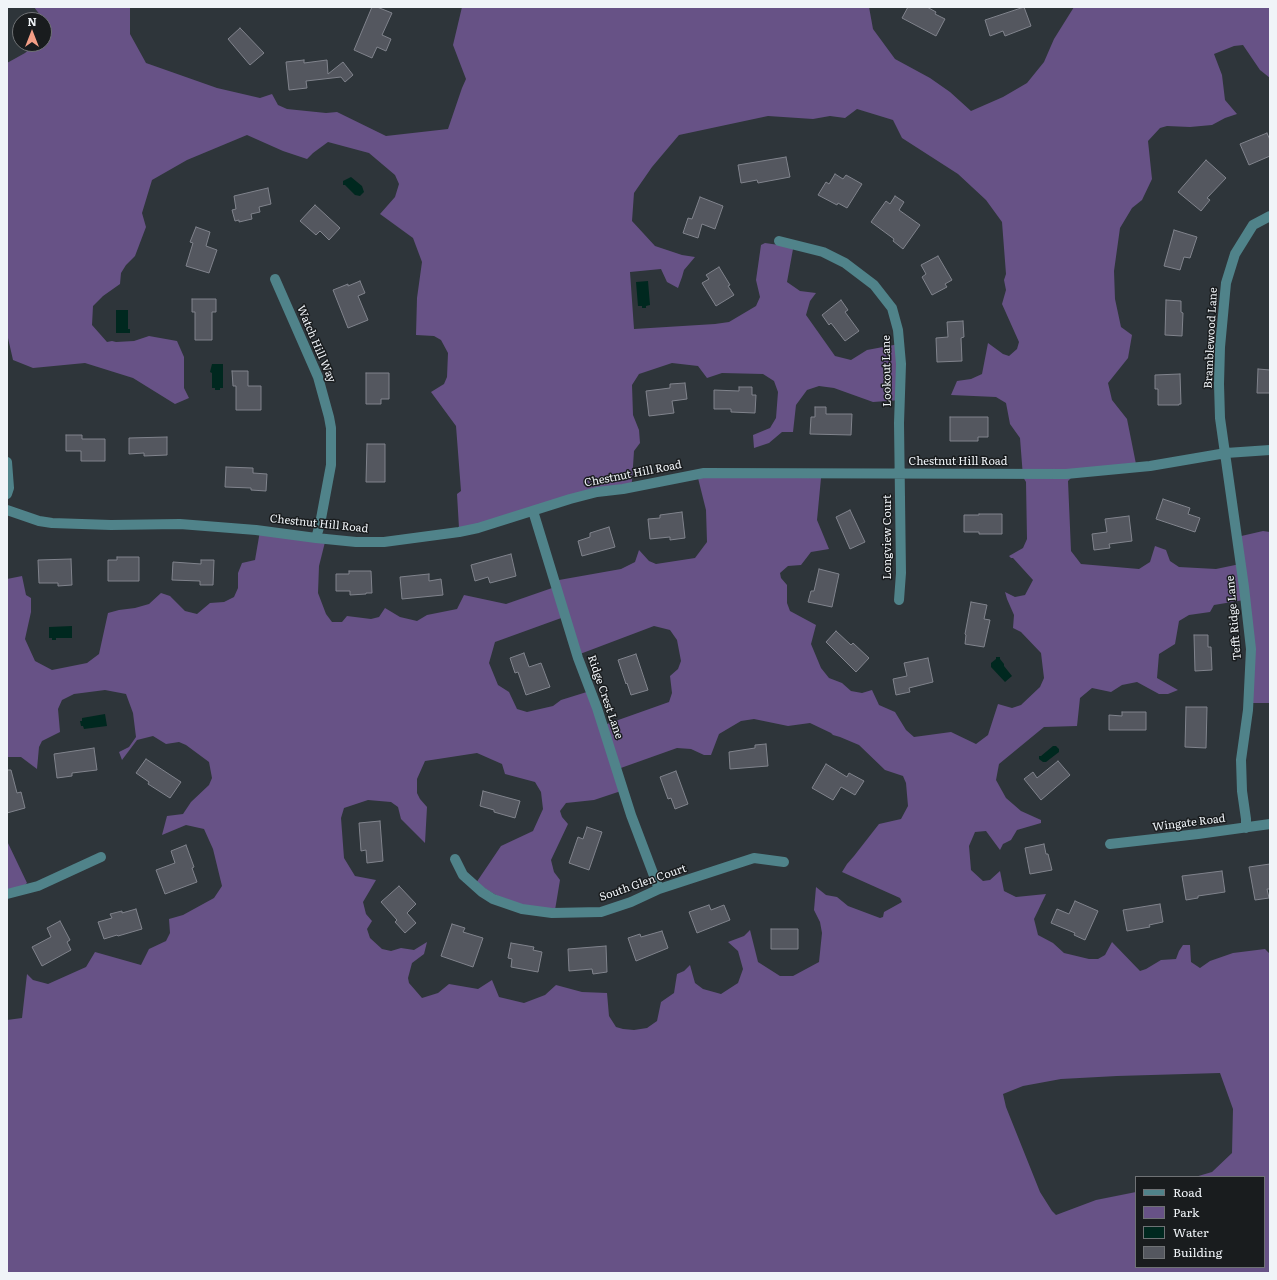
<!DOCTYPE html>
<html>
<head>
<meta charset="utf-8">
<style>
  body { margin:0 }
  #map { position:relative; width:1277px; height:1280px; overflow:hidden; background:#2e353a; font-family:Literata,serif }
  canvas { display:block }
  .frame { position:absolute; inset:0; border:8px solid #f0f4f8; pointer-events:none }
  .legend { position:absolute; left:1135px; top:1176px; width:130px; height:92px; box-sizing:border-box; background:#191c1e; border:1px solid #6f7275; margin:0; padding:5px 7px; list-style:none; font-size:12px; color:#f0f4f8 }
  .legend li { display:flex; align-items:center; gap:8px; height:20px }
  .legend b { width:20px; border:1px solid #6f7275 }
  .north { position:absolute; left:12px; top:12px; width:40px; height:40px; box-sizing:border-box; background:#191c1e; border:1px solid #6f7275; border-radius:50%; rotate:0deg; font-size:11px; font-weight:700; line-height:16px; text-align:center; color:#f0f4f8 }
  .north::after { content:''; display:block; margin:auto; width:14px; height:18px; background:#f49e86; clip-path:polygon(50% 0,100% 100%,50% 72%,0 100%) }
</style>
</head>
<body>
<div id="map">
<canvas width="1277" height="1280"></canvas>
<div class="frame"></div>
<ul class="legend">
<li><b style="height:5px;background:#50838a"></b>Road</li>
<li><b style="height:11px;background:#675286"></b>Park</li>
<li><b style="height:11px;background:#00281f"></b>Water</li>
<li><b style="height:11px;background:#54575f"></b>Building</li>
</ul>
<div class="north">N</div>
</div>
<script>
const g = document.querySelector('canvas').getContext('2d');
g.lineJoin = 'round';
function fillPath(path, color) { g.fillStyle = color; g.fill(path, 'evenodd'); }
const toPath = rows => new Path2D(rows.map(r => 'M' + r).join(''));
function strokePath(path, color, width, dash) { g.strokeStyle = color; g.lineWidth = width; g.lineCap = dash ? 'butt' : 'round'; g.setLineDash(dash || []); g.stroke(path); }
function drawText(font, color, halo, rows, align = 'center') {
  g.font = font + ' Literata,serif'; g.lineWidth = 3; g.setLineDash([]); g.textBaseline = 'middle'; g.strokeStyle = halo; g.fillStyle = color; for (const [text, x, y, turn = 0] of rows) {
    g.save(); g.translate(x, y); g.rotate((+turn || 0) * Math.PI / 180); g.textAlign = isNaN(turn) ? turn : align; if (halo) g.strokeText(text, 0, 0); g.fillText(text, 0, 0); g.restore();
  }
}
const green = toPath([
  [34,7,130,7,130,34,146,63,217,88,260,98,272,94,278,105,287,109,326,113,337,112,386,136,448,129,462,88,466,79,453,45,462,7,869,7,873,29,895,59,930,78,950,92,971,111,1003,97,1027,83,1044,62,1054,39,1074,7,1270,7,1270,78,1260,70,1243,45,1234,46,1214,54,1222,75,1225,100,1237,114,1225,118,1212,125,1190,127,1167,126,1160,128,1148,141,1152,179,1142,200,1132,208,1120,228,1114,271,1115,299,1121,327,1132,335,1128,358,1108,383,1112,400,1127,419,1137,469,1071,478,1068,481,1071,551,1081,564,1139,569,1150,562,1155,546,1166,550,1170,561,1179,567,1216,569,1240,564,1237,537,1263,531,1270,532,1270,703,1251,703,1244,600,1214,605,1210,612,1189,615,1179,621,1175,644,1159,654,1157,678,1178,690,1168,694,1159,694,1137,682,1122,685,1111,692,1092,688,1080,698,1077,726,1044,727,999,764,996,780,1006,798,1021,811,1041,820,1041,823,1017,830,1011,840,1003,844,1000,850,986,831,975,832,969,846,971,870,983,881,990,880,1000,871,1004,891,1016,897,1046,894,1034,919,1038,935,1053,943,1064,953,1089,959,1098,959,1105,955,1112,942,1140,971,1146,969,1161,960,1176,959,1179,951,1183,945,1190,945,1191,962,1200,968,1210,961,1233,953,1265,949,1270,954,1270,1273,7,1273,7,1020,22,1018,27,974,33,980,48,984,86,967,95,952,141,965,149,949,166,941,170,933,169,919,183,915,214,898,222,886,213,849,204,829,186,825,162,835,167,816,183,814,191,802,209,785,212,778,209,762,186,745,179,742,166,744,153,736,137,740,122,760,119,752,129,747,136,737,133,713,126,694,105,690,74,694,62,700,58,709,60,732,42,741,39,747,37,769,21,757,7,757,7,579,22,576,26,595,31,598,31,612,25,639,35,661,52,670,87,663,99,654,108,613,119,610,135,608,149,604,161,593,170,596,185,611,197,614,210,603,224,602,234,597,238,588,238,573,242,563,255,560,260,531,326,538,319,566,318,593,326,614,332,622,342,622,347,616,371,619,379,617,385,608,400,617,417,621,427,615,457,609,464,595,506,604,555,587,559,580,621,569,635,562,639,550,649,561,656,564,695,558,707,542,706,510,698,478,821,478,817,520,829,549,811,552,801,565,788,566,780,573,781,578,787,585,787,603,790,611,816,625,811,644,821,668,829,678,842,683,851,691,862,693,872,690,879,705,895,712,906,730,914,737,951,732,976,744,988,735,998,704,1012,708,1021,705,1040,687,1044,678,1041,653,1021,632,1013,628,1014,615,1007,599,1005,592,1015,597,1025,595,1033,580,1013,558,1011,558,1009,556,1023,548,1027,539,1026,482,1023,477,1020,438,1010,424,1006,403,996,397,951,395,957,381,971,379,982,374,988,343,1003,354,1009,356,1017,349,1019,342,1002,304,1006,290,1004,280,1006,274,1002,222,986,200,958,174,902,138,893,120,857,109,845,118,830,116,813,119,768,116,679,135,652,167,634,193,632,221,655,246,682,255,695,257,684,270,682,277,678,288,667,282,661,269,630,272,634,329,715,324,729,322,756,306,760,297,756,280,761,245,765,243,786,246,793,249,787,282,800,291,816,293,810,301,806,315,835,356,851,360,867,350,899,344,901,400,873,402,834,388,819,386,807,390,796,405,793,432,782,432,769,443,754,448,753,435,770,428,776,418,778,392,774,381,763,374,722,373,707,378,698,366,672,363,639,374,632,385,633,415,639,430,640,443,634,451,632,481,631,485,476,526,459,528,457,494,461,491,456,426,431,392,444,384,447,377,448,353,441,340,434,336,416,335,417,298,422,262,413,238,380,214,395,197,399,184,395,175,369,153,328,142,313,153,307,159,283,151,247,135,187,160,152,180,142,213,146,227,135,256,126,265,121,273,120,284,103,296,93,306,92,325,107,342,112,341,116,342,134,341,149,336,177,341,184,357,184,388,189,398,175,404,133,378,85,363,33,368,13,360,8,338,7,337,7,63,25,53,33,46,34,44,44,44,44,20,39,20,40,15],
  [564,617,580,654,654,626,670,630,677,640,681,661,678,669,670,676,672,693,669,702,607,724,590,691,561,700,553,706,527,712,517,709,509,692,498,685,489,663,495,642],
  [754,719,788,726,810,723,831,733,833,735,840,737,859,745,885,770,903,776,906,783,908,806,901,819,879,824,854,856,847,864,842,872,900,898,902,902,884,912,883,917,880,918,848,906,837,897,826,895,816,887,814,910,820,922,822,933,819,962,793,976,780,976,758,962,750,930,744,936,728,942,738,951,743,969,738,983,721,994,703,989,695,983,690,965,684,971,677,974,674,993,661,1002,657,1021,647,1028,634,1030,623,1029,616,1027,609,1016,607,993,582,992,556,985,545,995,524,1003,499,997,492,980,478,989,449,984,438,993,422,998,409,983,408,978,412,963,424,954,427,942,414,950,401,948,391,951,382,949,370,938,367,929,372,921,366,914,363,902,376,880,355,876,344,858,341,818,344,808,368,800,391,802,398,807,401,819,425,843,427,807,420,799,417,793,417,779,425,761,477,753,502,764,505,774,535,782,541,792,543,809,533,831,501,846,476,883,509,903,555,910,560,880,554,872,551,860,568,824,562,817,560,811,566,803,594,800,621,791,618,769,677,748,691,749,704,755,711,755,719,734,741,721],
  [1220,1073,1233,1109,1232,1153,1212,1172,1195,1177,1264,1177,1264,1267,1136,1267,1136,1192,1096,1200,1056,1215,1052,1211,1040,1192,1006,1107,1003,1094,1023,1086,1061,1079,1117,1076],
  [7,841,27,883,24,886,7,891]
]);
const water = toPath([
  [351,177,362,186,364,192,360,196,355,195,345,185,343,185,343,181],
  [648,281,650,305,646,306,646,308,642,308,642,306,638,306,636,282],
  [116,310,128,310,128,329,130,329,130,333,116,333],
  [212,364,223,364,223,388,220,388,220,390,215,390,215,388,212,388,212,373,210,372],
  [72,626,72,638,56,638,56,640,52,640,52,638,49,638,49,627],
  [996,657,1000,657,1000,659,1004,664,1004,666,1012,676,1005,682,991,667,991,663,996,659],
  [105,714,107,726,84,729,83,726,81,726,80,721,82,721,82,718],
  [1053,746,1056,746,1059,749,1059,752,1046,762,1043,762,1039,759,1039,756,1041,756]
]);
const building = toPath([
  [372,7,377,7,392,13,382,35,391,39,386,51,377,47,372,58,354,50,372,7],
  [908,7,927,7,936,12,935,14,945,19,936,36,902,18,908,7],
  [1024,7,1031,26,1005,36,1003,31,990,36,985,20,1024,7],
  [240,28,264,53,250,65,228,39,240,28],
  [304,60,304,63,327,60,328,74,343,62,353,75,345,82,341,77,306,81,307,88,289,90,286,62,304,60],
  [1267,133,1270,140,1270,156,1249,165,1240,144,1267,133],
  [786,157,790,177,758,183,757,180,741,183,738,165,786,157],
  [1206,160,1226,178,1207,198,1210,200,1201,211,1178,192,1206,160],
  [835,174,843,179,846,175,862,184,847,208,838,203,837,205,818,195,826,182,829,184,835,174],
  [268,188,271,204,259,207,260,212,251,214,252,219,239,222,239,220,235,221,232,210,236,209,234,196,268,188],
  [895,196,904,202,899,210,920,225,903,249,893,241,894,239,871,222,886,201,890,204,895,196],
  [700,197,723,206,715,229,702,224,698,238,683,233,688,218,692,219,700,197],
  [315,205,340,228,329,240,320,231,316,235,300,221,315,205],
  [196,227,210,232,206,246,217,250,209,273,186,266,193,243,190,242,196,227],
  [1174,230,1197,237,1190,258,1184,257,1180,270,1164,266,1174,230],
  [938,256,952,280,945,284,947,287,932,295,922,277,926,274,921,265,938,256],
  [719,267,730,285,728,286,734,295,716,306,702,283,709,279,706,275,719,267],
  [360,281,365,293,358,296,368,320,348,328,333,290,348,284,348,286,360,281],
  [192,299,216,299,216,312,212,312,212,340,195,340,195,312,192,312,192,299],
  [841,300,848,310,845,312,859,331,845,341,831,323,829,325,822,315,841,300],
  [1166,300,1181,301,1181,312,1183,313,1182,336,1165,335,1166,300],
  [963,321,964,337,961,338,962,361,937,362,936,338,948,337,947,322,963,321],
  [1258,369,1270,370,1270,393,1257,393,1258,369],
  [232,371,248,371,248,386,261,386,261,410,236,410,236,386,233,386,232,371],
  [366,373,389,373,389,399,381,399,381,404,366,404,366,373],
  [1180,374,1181,404,1179,404,1179,405,1158,405,1158,389,1155,389,1155,375,1180,374],
  [685,383,687,399,672,401,674,413,649,416,646,391,670,388,670,384,685,383],
  [739,387,752,387,752,395,756,395,755,413,731,412,731,409,714,409,714,390,739,391,739,387],
  [815,407,826,407,826,414,852,414,851,435,810,434,811,417,815,417,815,407],
  [950,417,988,417,988,437,978,437,978,441,950,441,950,417],
  [66,435,82,435,82,439,105,439,105,461,81,461,81,451,66,451,66,435],
  [167,437,167,455,144,456,144,453,129,454,129,438,167,437],
  [367,444,385,444,385,482,366,482,367,444],
  [226,467,253,468,253,473,267,474,266,491,251,490,251,488,225,487,226,467],
  [1163,499,1190,508,1188,514,1200,518,1195,532,1156,519,1163,499],
  [850,510,865,542,850,549,836,517,850,510],
  [682,512,685,538,670,540,670,537,650,539,648,519,660,518,660,515,682,512],
  [979,514,1002,514,1002,534,979,534,979,532,964,532,964,515,979,515,979,514],
  [1129,516,1132,541,1109,544,1110,548,1094,550,1092,534,1107,532,1105,519,1129,516],
  [609,527,615,547,582,556,578,541,590,537,590,533,609,527],
  [511,554,516,576,490,583,488,577,475,581,471,565,511,554],
  [117,557,139,557,139,581,108,581,108,560,117,560,117,557],
  [71,559,72,585,58,586,58,583,39,583,38,560,71,559],
  [201,560,214,560,213,585,200,585,200,581,172,580,173,562,201,564,201,560],
  [819,569,839,574,832,607,808,602,811,591,814,591,819,569],
  [349,571,371,571,372,593,366,593,366,594,350,595,350,591,336,591,336,574,349,574,349,571],
  [429,574,429,581,441,579,443,595,402,599,400,577,429,574],
  [971,602,987,605,984,619,990,620,984,647,965,644,966,635,965,634,971,602],
  [836,631,851,645,853,643,869,658,856,672,826,642,836,631],
  [1194,635,1208,635,1208,647,1211,647,1212,670,1195,671,1194,635],
  [524,653,529,667,541,663,550,687,526,695,518,672,515,673,510,658,524,653],
  [636,654,648,690,631,695,627,683,626,684,618,660,636,654],
  [928,658,933,682,909,688,910,692,896,695,893,679,907,676,904,663,928,658],
  [1186,707,1207,707,1206,748,1185,747,1186,707],
  [1122,712,1146,712,1146,730,1109,730,1109,715,1122,716,1122,712],
  [766,744,768,766,730,769,729,752,755,748,755,745,766,744],
  [94,748,97,770,72,773,72,776,57,778,54,754,94,748],
  [146,759,181,782,170,798,148,784,149,782,136,773,146,759],
  [1058,761,1070,775,1041,800,1024,779,1033,772,1037,778,1058,761],
  [826,764,847,777,849,773,864,781,855,795,841,787,833,800,812,788,826,764],
  [7,770,11,770,17,793,21,792,25,808,7,813,7,770],
  [676,771,688,804,675,809,671,798,668,799,660,777,676,771],
  [483,791,520,801,515,818,494,812,494,810,480,806,483,791],
  [380,821,383,861,367,863,366,850,361,851,359,823,380,821],
  [587,827,602,832,589,870,569,863,578,837,583,839,587,827],
  [1044,844,1046,854,1048,854,1052,870,1030,874,1025,848,1044,844],
  [186,845,194,867,192,868,197,882,165,894,156,870,175,863,171,851,186,845],
  [1270,864,1270,889,1267,889,1269,898,1255,900,1249,867,1270,864],
  [1222,871,1225,892,1198,896,1198,898,1186,900,1182,876,1222,871],
  [399,886,416,904,407,913,416,923,405,933,395,922,397,920,381,902,399,886],
  [1075,901,1098,911,1085,940,1074,935,1075,933,1051,923,1057,909,1069,914,1075,901],
  [1160,904,1163,922,1149,925,1150,927,1127,931,1123,910,1160,904],
  [709,905,711,910,724,905,730,920,697,933,689,912,709,905],
  [136,909,142,929,118,936,117,935,104,939,98,922,112,918,110,914,122,911,122,913,136,909],
  [60,921,70,940,67,942,71,950,42,966,32,947,51,937,47,928,60,921],
  [452,924,465,928,463,932,483,938,473,967,441,956,452,924],
  [771,929,798,929,798,949,771,949,771,929],
  [662,931,668,948,636,961,628,938,640,934,641,937,662,931],
  [511,943,534,947,533,950,542,952,538,972,511,967,512,959,508,958,511,943],
  [606,946,607,972,593,974,592,969,569,971,568,949,606,946]
]);
const minor = toPath([
  [779,241,823,252,845,263,874,285,892,308,898,330,901,364,899,423,901,573,899,600],
  [275,279,318,377,329,417,331,428,331,465,320,524,316,538],
  [7,462,9,488,7,494],
  [7,510,39,521,52,523,111,525,180,524,256,530,316,538,356,542,384,542,459,532,478,528,570,499,597,492,623,489,704,473,1066,474,1150,466,1226,453,1270,450],
  [533,511,578,658,597,708,631,815,659,889],
  [1246,828,1246,819,1242,791,1241,760,1248,710,1251,649,1244,587,1220,418,1219,384,1220,347,1226,283,1235,254,1253,225,1270,216],
  [1110,844,1198,834,1270,824],
  [455,859,463,875,482,892,493,899,522,909,552,913,601,912,631,902,659,889,754,858,784,862],
  [7,894,38,886,101,857]
]);
const streetNames = [
  ["Bramblewood Lane",1211,338,-87],
  ["Watch Hill Way",316,344,67],
  ["Lookout Lane",887,371,-91],
  ["Chestnut Hill Road",958,462],
  ["Chestnut Hill Road",633,474,-11],
  ["Chestnut Hill Road",319,524,6],
  ["Longview Court",888,537,-90],
  ["Tefft Ridge Lane",1234,618,-95],
  ["Ridge Crest Lane",605,697,71],
  ["Wingate Road",1189,823,-7],
  ["South Glen Court",643,883,-19]
];
fillPath(green, '#675286');
fillPath(water, '#00281f');
fillPath(building, '#54575f');
strokePath(building, '#80838c', 1);
strokePath(minor, '#50838a', 10);
drawText('11px', '#f0f4f8', '#191c1e', streetNames);
</script>
</body>
</html>
